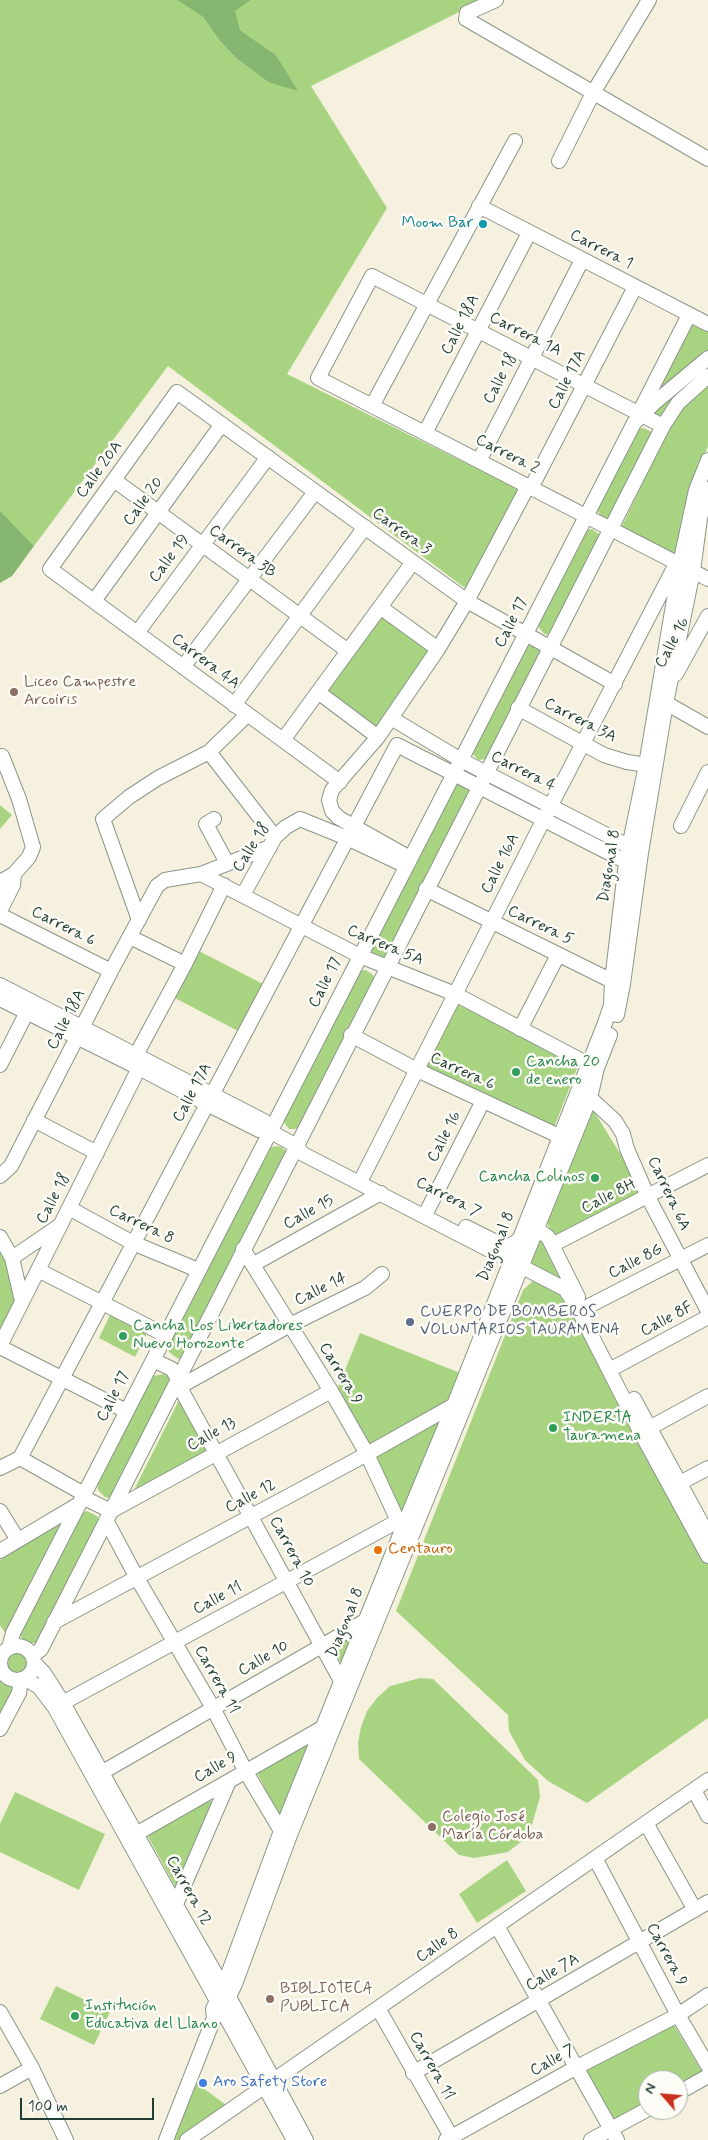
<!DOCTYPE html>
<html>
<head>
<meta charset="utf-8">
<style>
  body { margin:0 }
  #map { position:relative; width:708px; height:2140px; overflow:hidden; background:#f6f0de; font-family:Mynerve,sans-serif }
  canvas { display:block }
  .north { position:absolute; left:638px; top:2070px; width:50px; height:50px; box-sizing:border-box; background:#fdfcf7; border:1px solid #a4b0a9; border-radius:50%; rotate:297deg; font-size:14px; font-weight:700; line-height:20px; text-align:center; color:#1f3d34 }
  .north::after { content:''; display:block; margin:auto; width:18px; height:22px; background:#c8321e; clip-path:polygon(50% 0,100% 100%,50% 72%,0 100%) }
  .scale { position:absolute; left:20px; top:2098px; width:134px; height:22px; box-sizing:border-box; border:2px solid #1f3d34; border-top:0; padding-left:6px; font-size:15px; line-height:18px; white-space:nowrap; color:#1f3d34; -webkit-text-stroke:4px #fdfcf7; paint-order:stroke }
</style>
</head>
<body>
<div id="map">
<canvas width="708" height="2140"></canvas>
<div class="north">N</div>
<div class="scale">100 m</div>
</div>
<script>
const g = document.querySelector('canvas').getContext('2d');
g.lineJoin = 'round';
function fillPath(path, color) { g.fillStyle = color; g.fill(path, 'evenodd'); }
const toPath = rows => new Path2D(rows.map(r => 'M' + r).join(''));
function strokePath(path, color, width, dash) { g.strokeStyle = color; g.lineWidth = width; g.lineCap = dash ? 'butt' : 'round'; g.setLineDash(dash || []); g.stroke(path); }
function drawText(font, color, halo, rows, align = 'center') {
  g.font = font + ' Mynerve,sans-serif'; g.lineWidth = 5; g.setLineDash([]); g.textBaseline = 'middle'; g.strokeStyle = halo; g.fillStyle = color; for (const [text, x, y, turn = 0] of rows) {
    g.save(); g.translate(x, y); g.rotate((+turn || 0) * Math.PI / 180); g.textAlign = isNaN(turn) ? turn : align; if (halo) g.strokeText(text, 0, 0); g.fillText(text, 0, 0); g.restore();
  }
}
const green = toPath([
  [0,0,177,0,203,17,220,41,236,58,268,82,284,69,276,55,240,30,234,11,251,0,483,0,311,86,387,208,287,374,522,491,500,534,465,588,168,366,34,546,5,517,0,511],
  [690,321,708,330,708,352,653,394],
  [708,362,708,368,699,375,663,416,656,416,653,411],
  [708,381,708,446,689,491,677,557,622,526,669,428,687,404],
  [643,428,650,431,652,434,609,518,602,517,597,510,636,429],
  [592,529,600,535,550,635,544,634,538,626,586,530],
  [381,610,435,648,375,731,321,693],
  [532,645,538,648,540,654,487,759,478,760,472,753,525,646],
  [454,782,472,791,389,956,380,958,373,954,371,947],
  [0,805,12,815,0,829],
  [197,950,265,985,240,1032,173,997],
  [366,970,372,974,375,979,301,1126,295,1129,289,1129,283,1121,358,971],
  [457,1004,578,1066,553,1130,426,1066],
  [592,1108,643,1191,556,1241,544,1217],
  [275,1146,281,1147,285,1150,288,1158,188,1357,180,1359,175,1357,169,1352,168,1347,268,1149],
  [537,1238,541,1238,567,1285,533,1266,530,1258],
  [0,1246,11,1264,15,1299,0,1341],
  [534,1280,565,1293,708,1562,708,1718,587,1803,548,1781,525,1760,509,1731,508,1715,396,1611,523,1290],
  [110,1315,147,1333,135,1357,99,1338],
  [360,1333,460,1373,448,1403,369,1448,337,1390],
  [163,1374,168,1376,173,1384,117,1496,110,1498,105,1497,98,1490,98,1484,153,1376],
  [181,1396,210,1452,133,1492],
  [444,1413,402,1515,371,1453],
  [87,1511,97,1516,100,1524,38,1643,26,1643,22,1639,19,1631,79,1515],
  [67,1519,8,1638,0,1625,0,1560],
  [360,1628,343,1667,331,1644],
  '6 1663a11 11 0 1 1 22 0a11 11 0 1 1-22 0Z',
  [4,1676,17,1682,0,1725,0,1677],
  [420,1678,433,1679,538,1780,540,1797,531,1828,522,1841,508,1852,474,1858,459,1855,359,1759,358,1743,361,1727,367,1711,377,1698,390,1686],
  [313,1737,281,1820,255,1769],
  [15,1792,105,1834,79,1890,0,1852,0,1824],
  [204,1798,210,1801,213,1805,180,1895,146,1833],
  [507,1860,526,1891,477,1923,459,1894],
  [56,1986,110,2012,94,2045,40,2019],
  [671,2020,703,2073,678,2087,678,2080,648,2080,648,2105,612,2125,584,2067],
  [196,2083,229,2107,178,2140,172,2140]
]);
const forest = toPath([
  [177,0,251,0,235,11,240,30,276,55,298,91,268,82,236,58,220,41,203,17],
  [0,511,34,546,12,576,0,583]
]);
const minor = toPath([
  [496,0,467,13,466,19,708,159],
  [559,161,593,93,649,0],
  [479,206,708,324],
  [372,406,515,141],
  [640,411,689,315],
  [663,426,372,276,318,378,708,579],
  [425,433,529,233],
  [479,461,582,260],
  [114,480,348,651],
  [531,488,635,287],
  [94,601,222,424],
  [380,607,438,649],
  [137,633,268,457],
  [183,667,315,492],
  [676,674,708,616],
  [318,692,378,737],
  [659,699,708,727],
  [234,705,365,527],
  [518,708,604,755,627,762,654,766],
  [391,718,461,760,636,850],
  [283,740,413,562],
  [209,752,275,837],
  [340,782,50,569,177,392,467,601,615,684],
  [214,819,206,824,227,863],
  [681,826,708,772],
  [410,858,339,818,332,811,329,800,332,790,378,737,438,649,467,601,528,486],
  [201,874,270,847],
  [0,888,5,879,14,874,29,857,33,847,19,799,2,756],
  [426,889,612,981,620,984],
  [243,895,275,837,286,827,300,819,347,838,406,866],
  [0,911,13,885,14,874],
  [0,915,111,971],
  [139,920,103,819,129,797,158,778,209,752,247,715],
  [130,937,185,964],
  [0,985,264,1121,269,1131],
  [0,999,139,1068,207,1104,259,1130,269,1131,295,1145,303,1154,565,1289,579,1311,641,1433,708,1556],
  [617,1015,623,984,641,853,666,703,693,571,700,518,708,489],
  [520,1029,558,955],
  [351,1035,417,1070,561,1137],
  [136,1055,185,964,224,885],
  [0,1065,27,1012],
  [590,1098,615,1121,623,1134,627,1149,648,1197,708,1311],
  [34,1120,97,1153],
  [0,1176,11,1166,111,971,157,886,165,880,201,874,360,956,455,994,588,1064],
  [360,1182,551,805,675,566],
  [69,1208,133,1243,198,1270],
  [425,1215,483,1101],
  [466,1227,506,1247,515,1243,527,1232,541,1232,548,1237,578,1297],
  [0,1237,12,1258,22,1301],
  [552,1245,708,1165],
  [243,1249,331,1391,367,1454,398,1521],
  [12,1258,59,1226],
  [254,1264,381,1193],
  [38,1270,165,1335],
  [579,1311,708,1245],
  [0,1346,139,1068],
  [0,1347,126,1411],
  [153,1360,172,1369,178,1379,183,1393,341,1681,345,1683],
  [615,1367,708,1317],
  [181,1386,290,1325,365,1288,382,1274],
  [634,1399,708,1535],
  [644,1431,708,1396],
  [20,1458,397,745,633,865],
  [20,1458,84,1494],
  [0,1468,20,1458],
  [680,1483,708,1468],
  [82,1497,111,1511,331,1391],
  [0,1511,18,1540],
  [106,1520,137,1578,213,1708,246,1772,281,1831,286,1833],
  [0,1551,79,1504],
  [54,1622,367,1454,454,1405,456,1406],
  '0 1663a17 17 0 1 1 34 0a17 17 0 1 1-34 0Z',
  [9,1648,13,1633,634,423,653,404,708,358],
  [33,1656,41,1649,663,426,678,403,708,376],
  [34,1663,44,1673,63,1703,177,1907,229,1997,306,2140],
  [24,1678,39,1687,55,1708,294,2140],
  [55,1707,398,1521,411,1521],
  [0,1729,19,1693,21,1679],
  [94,1777,365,1621,368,1622],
  [694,1790,708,1816],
  [646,1823,695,1910],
  [129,1838,322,1728],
  [595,1858,678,2015,708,2066],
  [173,1911,229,1781],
  [497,1926,617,2140],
  [225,2005,235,1984,290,1835,590,1098,597,1068,610,1035],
  [378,2008,453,2140],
  [0,2012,32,2068,66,2140],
  [413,2073,708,1902],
  [0,2086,32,2068],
  [678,2093,708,2076],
  [166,2140,214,2018,213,2009,223,1988,281,1831,406,1520,454,1405,605,1023,611,1005,612,981,626,862,646,765,680,564,696,490,708,460],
  [187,2140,708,1780],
  [446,2140,577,2067,678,2015,708,1995],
  [591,2140,648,2109]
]);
const markers = [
  [483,224,5,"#0f9aa8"],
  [14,692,5,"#8d6e63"],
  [516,1072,5,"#2e9e5b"],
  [595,1178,5,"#2e9e5b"],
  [410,1322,5,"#5c6f8a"],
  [123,1336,5,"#2e9e5b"],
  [553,1428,5,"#2e9e5b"],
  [378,1550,5,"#e8710a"],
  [432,1827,5,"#8d6e63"],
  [270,1999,5,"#8d6e63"],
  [75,2016,5,"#2e9e5b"],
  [203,2083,5,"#3f7fe0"]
];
const cultureNames = [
  ["Moom Bar",473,224]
];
const streetNames = [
  ["Carrera 1",601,250,27],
  ["Calle 18A",461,325,-63],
  ["Carrera 1A",525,335,27],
  ["Calle 18",501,379,-63],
  ["Calle 17A",568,380,-63],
  ["Carrera 2",507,455,27],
  ["Calle 20A",100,470,-54],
  ["Calle 20",144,502,-54],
  ["Carrera 3",401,532,36],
  ["Carrera 3B",242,552,36],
  ["Calle 19",170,559,-53],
  ["Calle 17",512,623,-63],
  ["Calle 16",673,643,-62],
  ["Carrera 4A",205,662,37],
  ["Carrera 3A",580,721,27],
  ["Carrera 4",523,772,27],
  ["Calle 18",252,848,-58],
  ["Calle 16A",501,864,-63],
  ["Diagonal 8",610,866,-81],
  ["Carrera 5",540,926,26],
  ["Carrera 6",63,927,27],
  ["Carrera 5A",385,946,23],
  ["Calle 17",326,983,-63],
  ["Calle 18A",67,1020,-63],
  ["Carrera 6",462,1072,25],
  ["Calle 17A",193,1093,-62],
  ["Calle 16",445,1137,-63],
  ["Carrera 6A",668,1194,65],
  ["Calle 8H",609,1197,-27],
  ["Carrera 7",448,1198,27],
  ["Calle 18",54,1199,-63],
  ["Calle 15",309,1213,-29],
  ["Carrera 8",141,1225,26],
  ["Diagonal 8",497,1247,-68],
  ["Calle 8G",636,1262,-27],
  ["Calle 14",321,1290,-26],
  ["Calle 8F",667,1320,-28],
  ["Carrera 9",340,1374,59],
  ["Calle 17",114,1397,-63],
  ["Calle 13",212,1435,-29],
  ["Calle 12",251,1497,-28],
  ["Carrera 10",291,1552,62],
  ["Calle 11",218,1599,-28],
  ["Diagonal 8",346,1623,-68],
  ["Calle 10",264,1659,-30],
  ["Carrera 11",216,1680,61],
  ["Calle 9",216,1768,-30],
  ["Carrera 12",188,1891,61],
  ["Calle 8",438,1946,-35],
  ["Carrera 9",666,1955,62],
  ["Calle 7A",553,1973,-30],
  ["Calle 7",553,2061,-29],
  ["Carrera 11",431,2066,61]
];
const educationNames = [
  ["Liceo Campestre",24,683],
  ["Arcoiris",24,701],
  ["Colegio José",442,1818],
  ["María Córdoba",442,1836],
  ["BIBLIOTECA",280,1990],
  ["PUBLICA",280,2008]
];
const leisureNames = [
  ["Cancha 20",526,1063],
  ["de enero",526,1081],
  ["Cancha Colinos",585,1178,"right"],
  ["Cancha Los Libertadores",133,1327],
  ["Nuevo Horozonte",133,1345],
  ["INDERTA",563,1419],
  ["Tauramena",563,1437],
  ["Institución",85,2007],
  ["Educativa del Llano",85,2025]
];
const serviceNames = [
  ["CUERPO DE BOMBEROS",420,1313],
  ["VOLUNTARIOS TAURAMENA",420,1331]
];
const foodNames = [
  ["Centauro",388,1550]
];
const shopNames = [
  ["Aro Safety Store",213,2083]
];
fillPath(green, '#a8d481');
fillPath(forest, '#86b66f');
strokePath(minor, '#8a9689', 16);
strokePath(minor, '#fff', 14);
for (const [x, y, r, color] of markers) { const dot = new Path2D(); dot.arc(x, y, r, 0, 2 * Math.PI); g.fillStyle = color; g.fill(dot); strokePath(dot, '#fdfcf7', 2); }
drawText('16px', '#0d838f', '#fdfcf7', cultureNames, 'right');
drawText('16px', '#1f3d34', '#fdfcf7', streetNames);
drawText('16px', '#785e54', '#fdfcf7', educationNames, 'left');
drawText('16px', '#27864d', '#fdfcf7', leisureNames, 'left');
drawText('16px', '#4e5e75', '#fdfcf7', serviceNames, 'left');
drawText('16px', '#c56008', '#fdfcf7', foodNames, 'left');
drawText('16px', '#366cbe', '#fdfcf7', shopNames, 'left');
</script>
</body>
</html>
